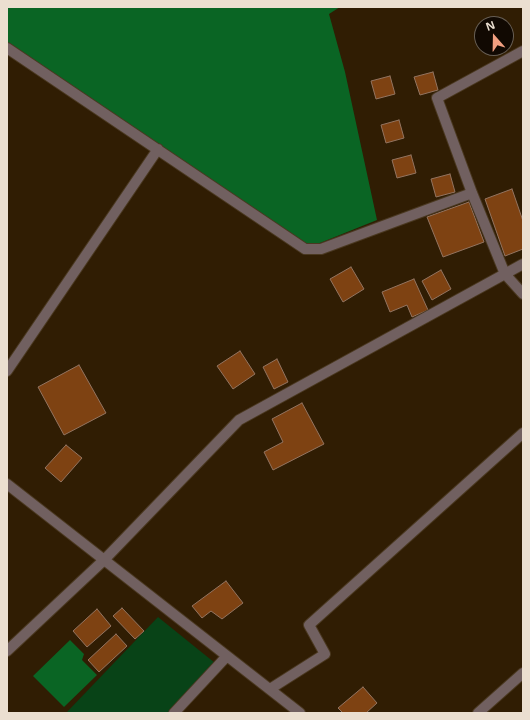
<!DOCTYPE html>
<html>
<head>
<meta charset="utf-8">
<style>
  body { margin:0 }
  #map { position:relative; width:530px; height:720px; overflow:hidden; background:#301d03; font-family:"Noto Sans",sans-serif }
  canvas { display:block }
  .frame { position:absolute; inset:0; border:8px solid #ebdfd0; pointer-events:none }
  .north { position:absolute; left:474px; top:16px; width:40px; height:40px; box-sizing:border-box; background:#110902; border:1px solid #685f54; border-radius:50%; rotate:340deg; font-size:11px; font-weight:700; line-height:16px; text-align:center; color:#ebdfd0 }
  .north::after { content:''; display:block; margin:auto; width:14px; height:18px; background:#f2a081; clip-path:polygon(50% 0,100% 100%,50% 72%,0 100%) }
</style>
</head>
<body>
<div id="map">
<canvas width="530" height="720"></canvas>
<div class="frame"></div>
<div class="north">N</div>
</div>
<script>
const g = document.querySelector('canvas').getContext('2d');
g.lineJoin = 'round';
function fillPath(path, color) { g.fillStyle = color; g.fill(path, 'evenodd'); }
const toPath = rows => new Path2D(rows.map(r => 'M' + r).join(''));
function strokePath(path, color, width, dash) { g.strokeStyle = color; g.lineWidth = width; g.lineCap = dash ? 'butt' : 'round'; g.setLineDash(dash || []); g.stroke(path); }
const green = toPath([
  [158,617,215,663,169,713,66,713]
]);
const forest = toPath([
  [7,7,340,7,329,14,345,72,377,220,305,249,7,48],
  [70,640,84,654,82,660,97,675,64,707,33,676]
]);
const building = toPath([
  [433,72,438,90,420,95,414,77,433,72],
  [390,76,395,94,376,99,371,81,390,76],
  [399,120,404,138,386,143,381,125,399,120],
  [411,155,416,173,397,178,392,160,411,155],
  [450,174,455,192,436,197,431,179,450,174],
  [512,189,523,221,523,249,505,256,485,199,512,189],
  [469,202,484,242,443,257,427,217,469,202],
  [351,267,364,289,343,302,330,279,351,267],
  [441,270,451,289,432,300,422,281,441,270],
  [414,279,428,310,412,317,407,305,390,312,382,292,414,279],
  [240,351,255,374,233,389,217,366,240,351],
  [277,359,288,382,274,389,263,367,277,359],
  [79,365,106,413,64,435,38,387,79,365],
  [302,403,324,444,273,470,264,452,283,442,272,419,302,403],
  [66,445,82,458,61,482,45,468,66,445],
  [226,581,243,603,222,619,211,611,202,618,192,606,226,581],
  [122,608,144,631,135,639,113,616,122,608],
  [97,609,111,626,87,647,73,631,97,609],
  [116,634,127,646,99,672,88,660,116,634],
  [363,687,377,703,366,713,343,713,338,708,363,687]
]);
const minor = toPath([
  [7,48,305,249,321,249,472,193],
  [523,51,437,98,472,193,505,274,523,294],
  [7,371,158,149],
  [7,484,300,713],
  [7,651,104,560,239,420,523,264],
  [270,689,325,654,309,625,523,433],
  [174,713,227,656],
  [478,713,523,673]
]);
fillPath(green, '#084317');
fillPath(forest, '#0a6524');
fillPath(building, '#7e4212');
strokePath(building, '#937460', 1);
strokePath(minor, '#4a3820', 12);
strokePath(minor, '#716060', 10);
</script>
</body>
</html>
